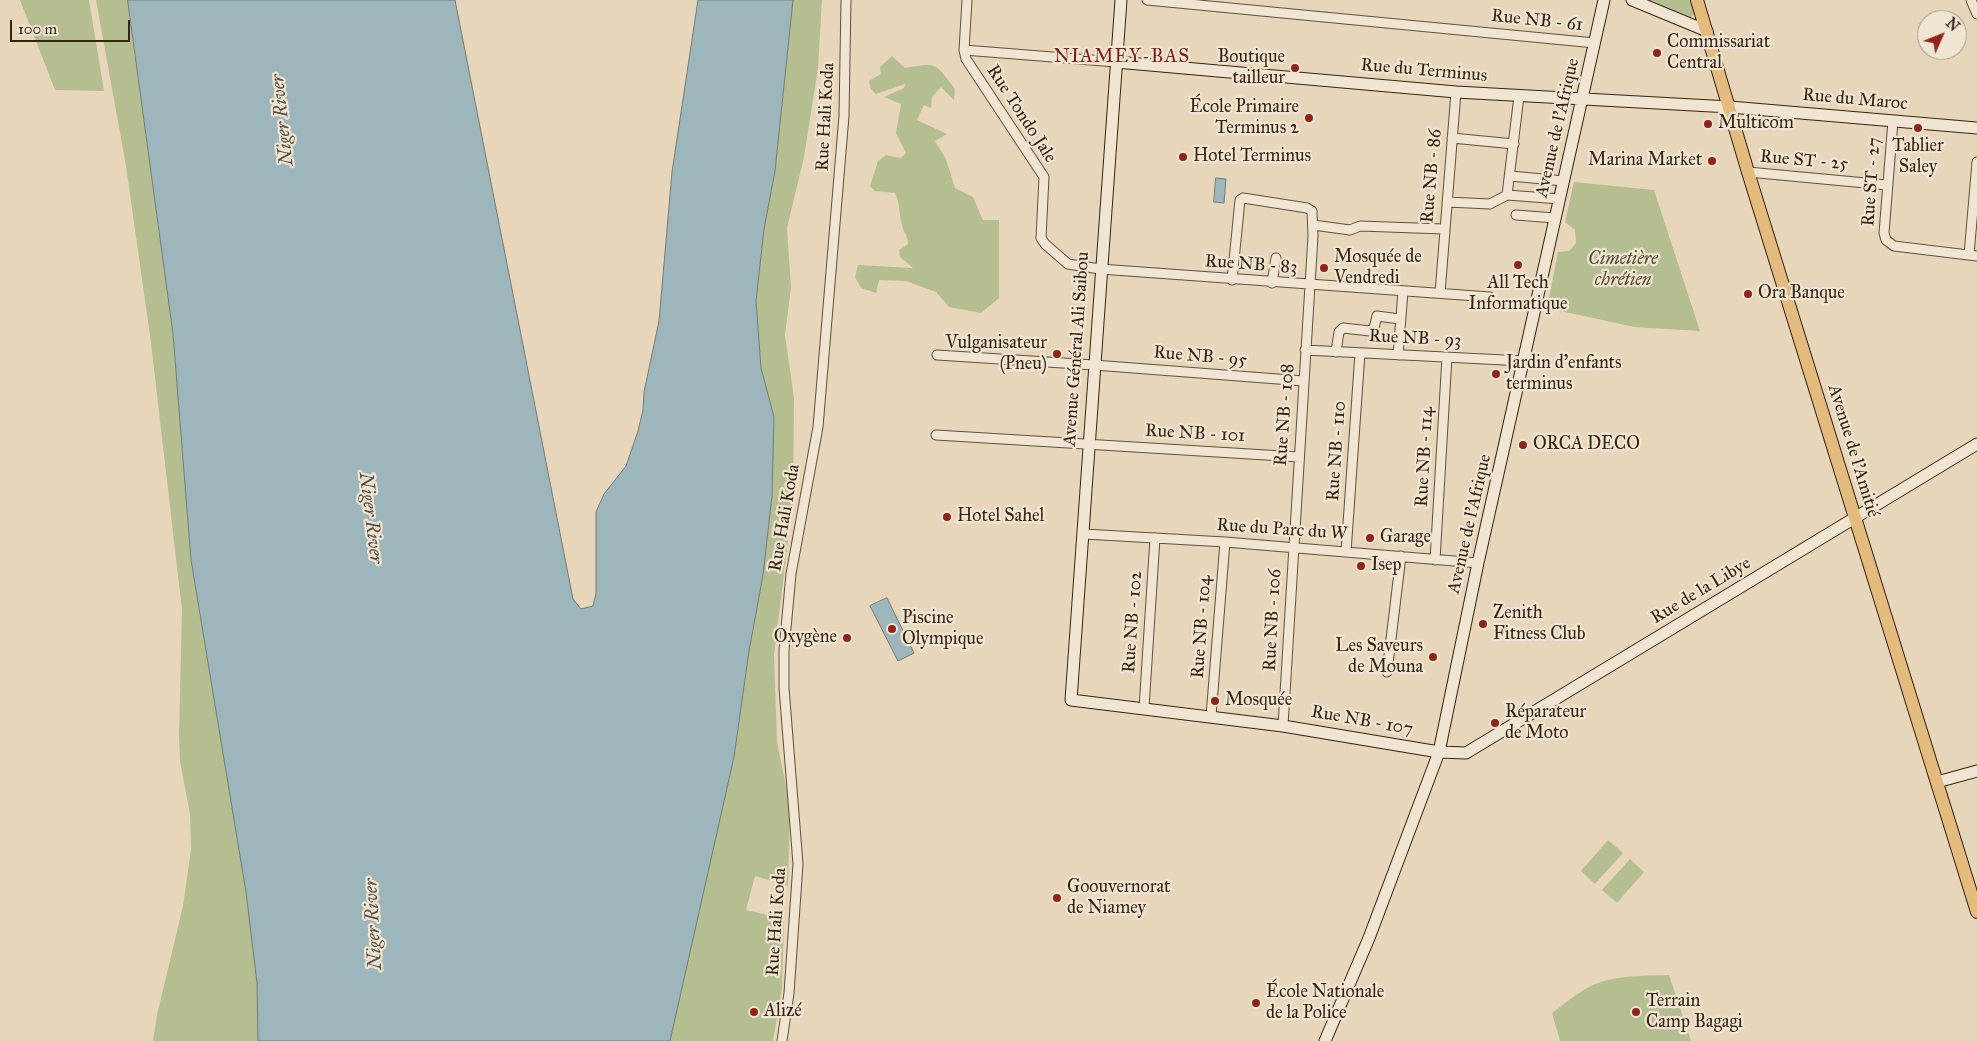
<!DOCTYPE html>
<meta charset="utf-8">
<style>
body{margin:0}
#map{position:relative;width:1977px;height:1041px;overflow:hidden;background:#e8d6bb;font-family:"IM FELL Great Primer",serif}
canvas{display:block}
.north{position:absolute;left:1917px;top:10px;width:50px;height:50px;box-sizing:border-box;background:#f0e4d3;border:1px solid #a59784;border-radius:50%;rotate:46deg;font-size:14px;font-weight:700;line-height:20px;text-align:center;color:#35230d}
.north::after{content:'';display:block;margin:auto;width:18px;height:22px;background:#8f2418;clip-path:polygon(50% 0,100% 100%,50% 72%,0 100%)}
.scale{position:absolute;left:10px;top:20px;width:120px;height:22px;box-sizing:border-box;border:2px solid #35230d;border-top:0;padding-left:6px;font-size:15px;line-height:18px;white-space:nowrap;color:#35230d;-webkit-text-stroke:4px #f0e4d3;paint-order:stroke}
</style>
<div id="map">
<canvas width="1977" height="1041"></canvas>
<div class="north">N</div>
<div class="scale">100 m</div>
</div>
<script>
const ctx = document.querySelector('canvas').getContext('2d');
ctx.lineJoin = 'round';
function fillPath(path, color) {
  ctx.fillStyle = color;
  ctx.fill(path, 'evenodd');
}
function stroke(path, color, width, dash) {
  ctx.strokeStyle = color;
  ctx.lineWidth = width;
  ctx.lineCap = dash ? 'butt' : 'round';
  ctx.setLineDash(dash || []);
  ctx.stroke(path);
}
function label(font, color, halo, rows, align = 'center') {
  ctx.font = font + ' "IM FELL Great Primer",serif';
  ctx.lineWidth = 4.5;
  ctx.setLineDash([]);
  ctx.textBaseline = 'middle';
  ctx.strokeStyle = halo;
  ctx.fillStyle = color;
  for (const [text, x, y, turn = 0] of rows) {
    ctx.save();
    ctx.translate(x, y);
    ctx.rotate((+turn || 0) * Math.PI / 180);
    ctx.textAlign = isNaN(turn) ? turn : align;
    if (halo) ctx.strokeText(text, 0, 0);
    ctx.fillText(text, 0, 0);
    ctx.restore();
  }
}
fillPath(new Path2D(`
 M20,0H89L104,91L55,90Z
 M96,0H128L173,334L191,560L246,892L257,983L258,1041H153L157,1015L183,906L191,849L190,814L180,761L179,735L182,610L151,343L126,166Z
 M793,0H822L818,68L804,157L787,228L791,287L785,335L794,398L793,500L774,655L777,742L790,806L788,886L755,876L746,910L784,919L782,988L773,1041H670L734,757L749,651L763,575L772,496L774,417L761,368L756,301L764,229L775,171Z
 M1648,0H1692L1696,13L1689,19Z
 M892,56L905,68C938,62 935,63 955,89L954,100L941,87L932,97L931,108L924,105L917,120L947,134L935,141L946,159L955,188L973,197L983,220H999V298L981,313L949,307L936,292L906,281L879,280L876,293L861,288L855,277L858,265L913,268L900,257L899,250L908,244C908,235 903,232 902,225C899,214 900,203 895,193L875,191L870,186L878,161L886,155L901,158L906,153L896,133L901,104L884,97L904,88L905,84L876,94L871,89L869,81L881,74L880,67Z
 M1574,182L1654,190L1700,331L1634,327L1547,308L1558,252L1569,251L1576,243L1575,230L1565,222Z
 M1608,840L1623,853L1595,884L1581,871Z
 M1630,859L1644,872L1617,903L1602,890Z
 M1669,975L1691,1041H1560L1552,1013C1564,1004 1577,993 1591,986C1614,975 1643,976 1669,975Z`), '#b5be91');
const water = new Path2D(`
 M128,0H455L573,599L581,609L593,606L596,593V512L604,494L626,466L638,431L643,410L644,392L659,321L672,172L698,0H793L775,171L764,229L756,301L761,368L774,417L772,496L763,575L749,651L734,757L670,1041H258L257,983L246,892L191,560L173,334Z
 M1216,178L1226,179L1224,203L1214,202Z
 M887,598L914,653L898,661L870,606Z`);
fillPath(water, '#9cb6bb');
stroke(water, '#737b75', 1);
const street = new Path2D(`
 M967,0L964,50L966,59L1044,177L1041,238L1045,244L1068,264L1100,269L1490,297
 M1147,0L1595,43
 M1971,0L1977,14
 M964,50L1116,62
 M1893,121L1884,233L1886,240L1894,246L1977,256
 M1452,138L1514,144
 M1748,172L1887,185
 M1511,176L1564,181
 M1507,195L1519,96
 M1507,195L1560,199
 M1447,202L1490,204L1507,195
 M1516,215L1555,218
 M1313,225L1350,230L1360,226L1444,229
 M1969,255L1977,162
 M1232,280L1240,200L1243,198L1307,208L1312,211L1313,236L1283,726
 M1272,283L1276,258
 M1440,293L1456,92
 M1305,350L1524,361
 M1336,352L1339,332L1343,328L1370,331L1374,328L1377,316L1400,319
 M937,355L1094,365L1304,381
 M1398,355L1403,291
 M936,435L1299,457
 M1084,534L1225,542L1478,563
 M1346,552L1360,353
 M1435,560L1447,357
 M1387,672L1401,556
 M1144,708L1155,538
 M1211,716L1225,542
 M782,1041L789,993L798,864L784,688V650L791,574L818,427L844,116L846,0`);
const secondary = new Path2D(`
 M1121,0L1071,700L1283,726L1439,752L1466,753L1977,444
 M1632,0L1707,31
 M1116,62L1456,92L1730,107L1977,128
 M1937,782L1977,771
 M1325,1041L1369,938L1439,752L1478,563L1604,0`);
const primary = new Path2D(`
 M1697,0L1748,172L1977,912`);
stroke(street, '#625038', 11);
stroke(secondary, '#35230d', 13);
stroke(primary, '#35230d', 14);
stroke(street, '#f0e4d3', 9);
stroke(secondary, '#f0e4d3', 11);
stroke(primary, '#e4bb7e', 12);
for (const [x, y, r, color] of [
 [1657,53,5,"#8f2418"],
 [1295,68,5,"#8f2418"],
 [1309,118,5,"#8f2418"],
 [1708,124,5,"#8f2418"],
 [1918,128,5,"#8f2418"],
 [1183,157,5,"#8f2418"],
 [1712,161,5,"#8f2418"],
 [1518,265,5,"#8f2418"],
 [1324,268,5,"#8f2418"],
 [1748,294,5,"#8f2418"],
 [1057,354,5,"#8f2418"],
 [1496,374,5,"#8f2418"],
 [1523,445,5,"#8f2418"],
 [947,517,5,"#8f2418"],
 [1370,538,5,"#8f2418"],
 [1361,566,5,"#8f2418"],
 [1483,624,5,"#8f2418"],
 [892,629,5,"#8f2418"],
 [847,638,5,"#8f2418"],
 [1433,657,5,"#8f2418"],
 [1215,701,5,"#8f2418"],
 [1495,723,5,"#8f2418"],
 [1057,898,5,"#8f2418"],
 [1256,1003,5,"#8f2418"],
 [754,1012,5,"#8f2418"],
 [1636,1012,5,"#8f2418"]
]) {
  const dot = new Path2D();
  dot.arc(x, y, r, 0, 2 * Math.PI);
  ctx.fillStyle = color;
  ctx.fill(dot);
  stroke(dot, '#f0e4d3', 2);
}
label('18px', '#35230d', '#f0e4d3', [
 ["Rue NB - 61",1537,21,6],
 ["Rue du Terminus",1424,71,5],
 ["Rue du Maroc",1855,100,5],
 ["Rue Tondo Jale",1021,114,57],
 ["Rue Hali Koda",826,117,-87],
 ["Avenue de l'Afrique",1558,128,-77],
 ["Rue ST - 25",1804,161,5],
 ["Rue NB - 86",1432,176,-85],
 ["Rue ST - 27",1872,182,-86],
 ["Rue NB - 83",1251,265,4],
 ["Rue NB - 93",1415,339,3],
 ["Avenue Général Ali Saibou",1077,349,-86],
 ["Rue NB - 95",1200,357,5],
 ["Rue NB - 108",1285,415,-86],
 ["Rue NB - 101",1195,434,3],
 ["Rue NB - 110",1337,451,-86],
 ["Avenue de l'Amitié",1853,451,73],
 ["Rue NB - 114",1425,457,-87],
 ["Rue Hali Koda",785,518,-80],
 ["Avenue de l'Afrique",1470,524,-77],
 ["Rue du Parc du W",1282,530,4],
 ["Rue de la Libye",1701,591,-31],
 ["Rue NB - 106",1273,620,-87],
 ["Rue NB - 102",1133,622,-86],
 ["Rue NB - 104",1202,627,-86],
 ["Rue NB - 107",1362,721,10],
 ["Rue Hali Koda",777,922,-86]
]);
label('18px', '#35230d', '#f0e4d3', [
 ["Commissariat",1667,43],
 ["Central",1667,64],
 ["Boutique",1285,58,"right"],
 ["tailleur",1285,79,"right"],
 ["École Primaire",1299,108,"right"],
 ["Terminus 2",1299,129,"right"],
 ["Multicom",1718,124],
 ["Tablier",1918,147,"center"],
 ["Saley",1918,168,"center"],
 ["Hotel Terminus",1193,157],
 ["Marina Market",1702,161,"right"],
 ["Mosquée de",1334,258],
 ["Vendredi",1334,279],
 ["All Tech",1518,284,"center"],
 ["Informatique",1518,305,"center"],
 ["Ora Banque",1758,294],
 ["Vulganisateur",1047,344,"right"],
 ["(Pneu)",1047,365,"right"],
 ["Jardin d'enfants",1506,364],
 ["terminus",1506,385],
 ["ORCA DECO",1533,445],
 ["Hotel Sahel",957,517],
 ["Garage",1380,538],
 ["Isep",1371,566],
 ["Zenith",1493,614],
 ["Fitness Club",1493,635],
 ["Piscine",902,619],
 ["Olympique",902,640],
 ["Oxygène",837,638,"right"],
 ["Les Saveurs",1423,647,"right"],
 ["de Mouna",1423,668,"right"],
 ["Mosquée",1225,701],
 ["Réparateur",1505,713],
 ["de Moto",1505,734],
 ["Goouvernorat",1067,888],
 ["de Niamey",1067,909],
 ["École Nationale",1266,993],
 ["de la Police",1266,1014],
 ["Terrain",1646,1002],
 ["Camp Bagagi",1646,1023],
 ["Alizé",764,1012]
], 'left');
label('italic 18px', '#554a2e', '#f0e4d3', [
 ["Cimetière",1623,260],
 ["chrétien",1623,281]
]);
ctx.letterSpacing = '1px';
label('19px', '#7a1f14', '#f0e4d3', [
 ["NIAMEY-BAS",1122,57]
]);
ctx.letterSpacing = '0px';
label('italic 19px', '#544f41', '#f0e4d3', [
 ["Niger River",283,120,-96],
 ["Niger River",370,518,83],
 ["Niger River",374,924,-93]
]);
</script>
